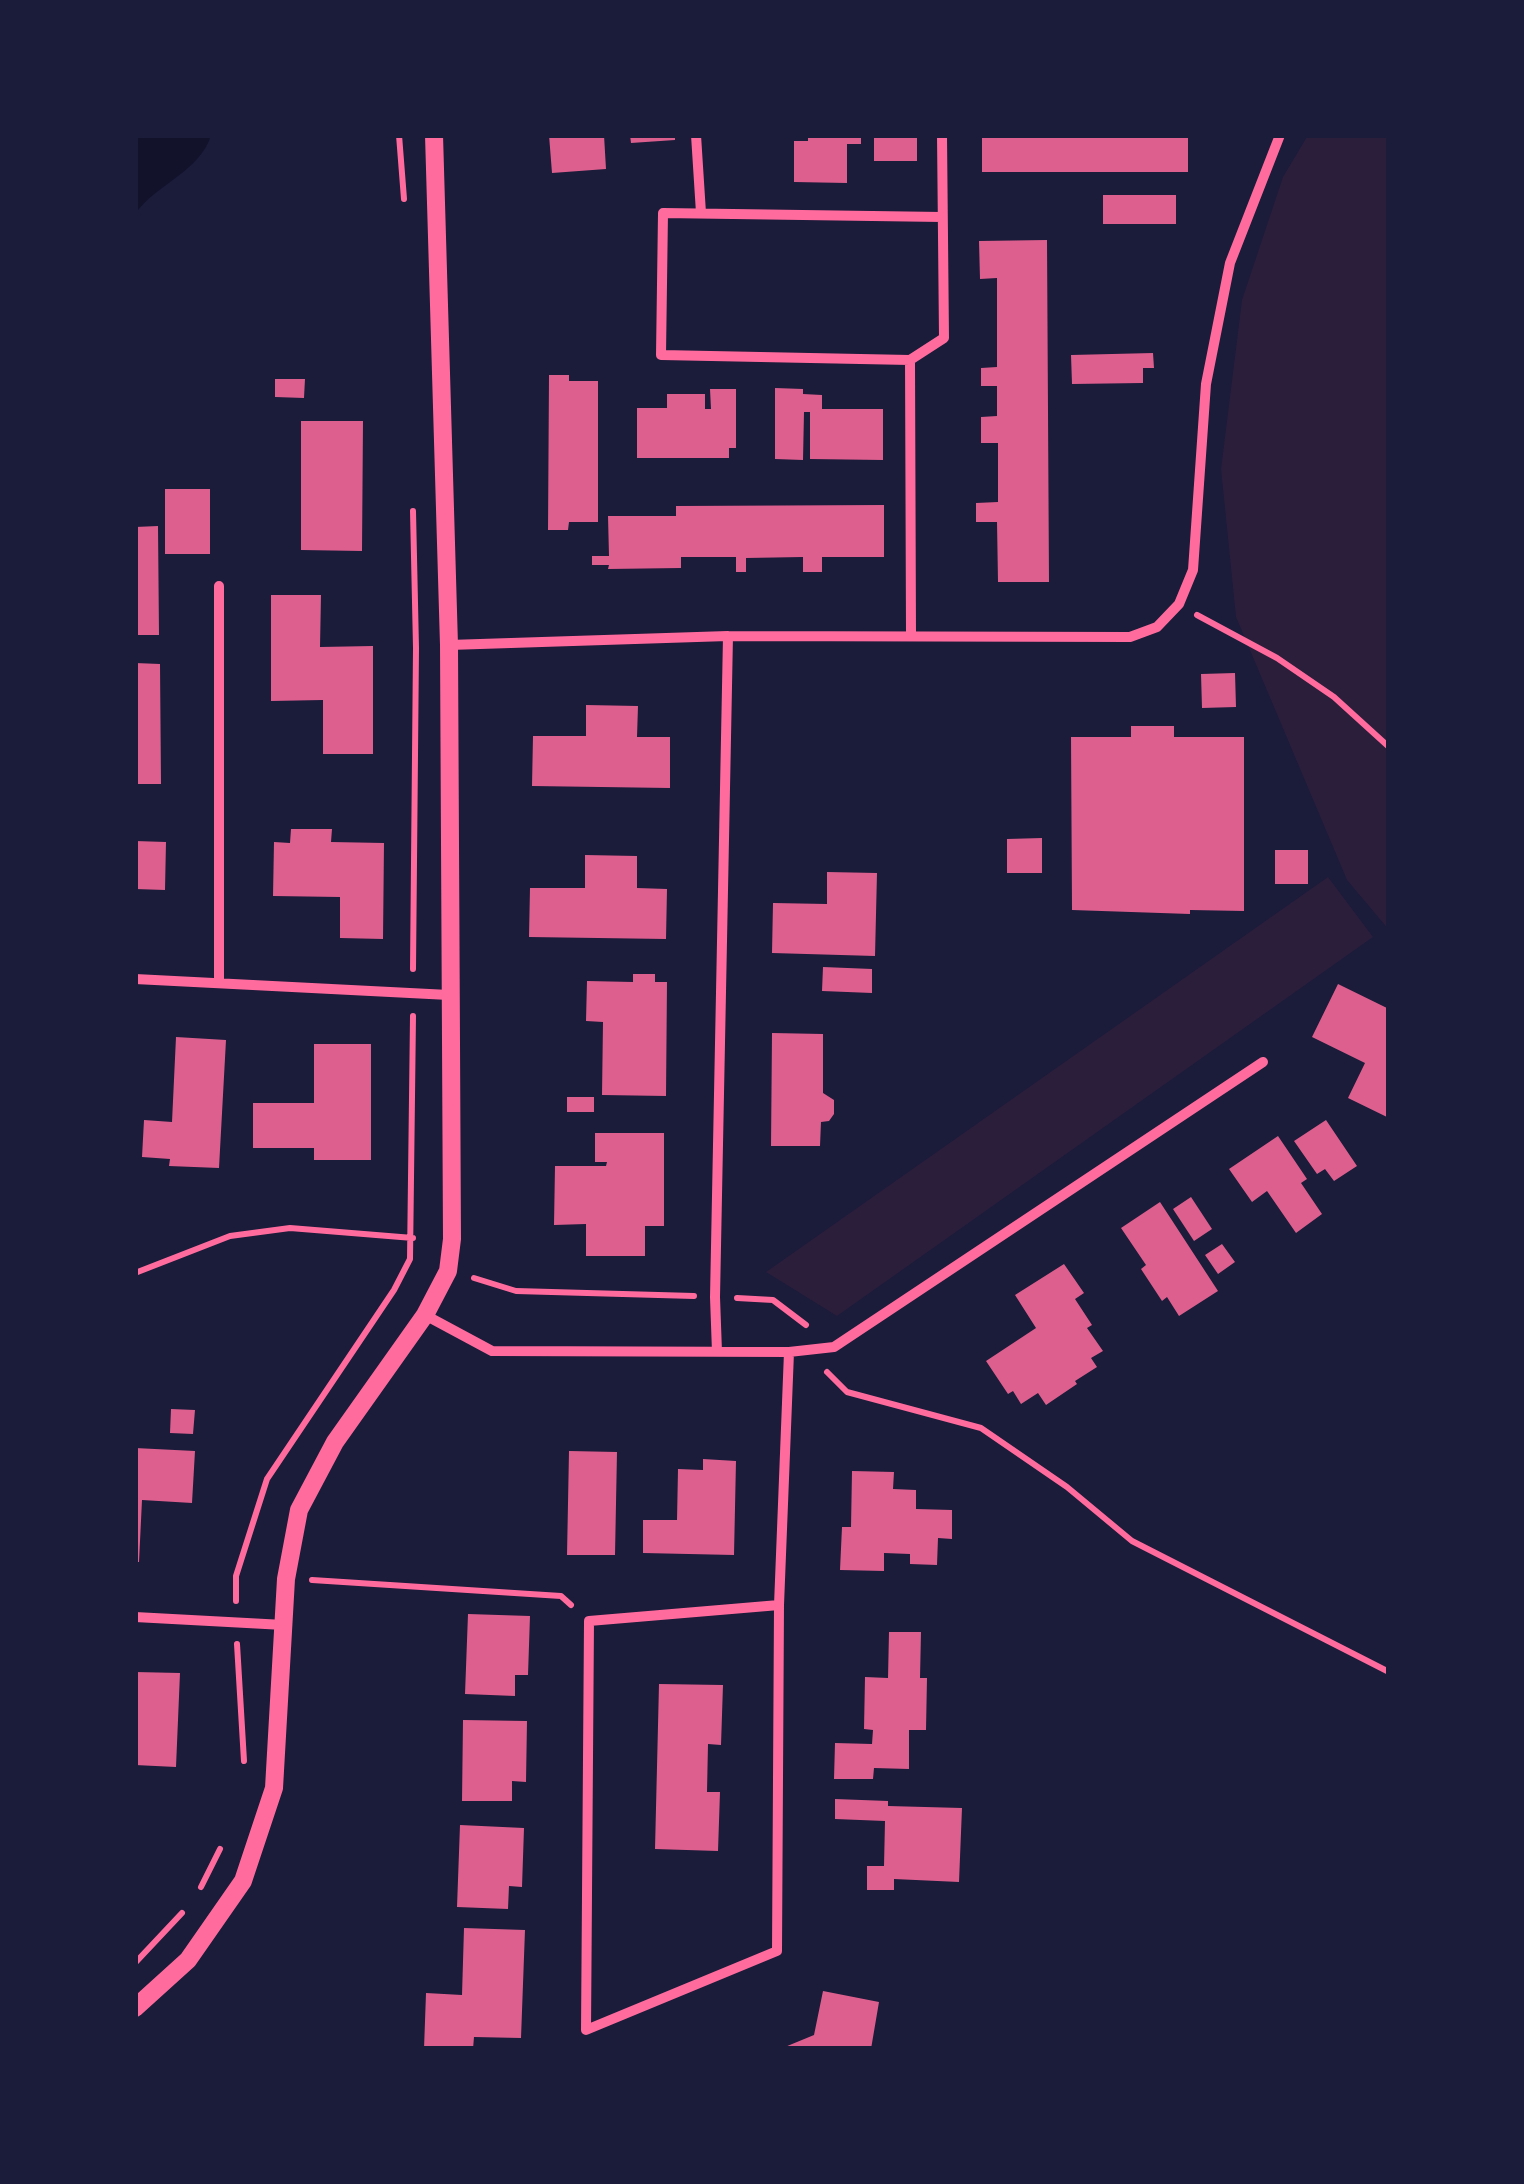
<!DOCTYPE html>
<style>
body{margin:0}
#map{position:relative;width:1524px;height:2184px;overflow:hidden;background:#1b1b3a;font-family:"Zilla Slab",serif}
canvas{display:block}
.frame{position:absolute;inset:0;border:138px solid #1b1b3a;pointer-events:none}
</style>
<div id="map">
<canvas width="1524" height="2184"></canvas>
<div class="frame"></div>
</div>
<script>
const ctx = document.querySelector('canvas').getContext('2d');
ctx.lineJoin = 'round';
function fillPath(path, color) {
  ctx.fillStyle = color;
  ctx.fill(path, 'evenodd');
}
function stroke(path, color, width, dash) {
  ctx.strokeStyle = color;
  ctx.lineWidth = width;
  ctx.lineCap = dash ? 'butt' : 'round';
  ctx.setLineDash(dash || []);
  ctx.stroke(path);
}
fillPath(new Path2D(`
 M1308,135H1389V930L1347,880L1236,617L1221,469L1242,300L1283,177Z
 M1328,877L1373,937L837,1316L766,1272Z`), '#2a1e3b');
fillPath(new Path2D(`
 M137,135H211C200,172 157,183 135,214Z`), '#12122b');
fillPath(new Path2D(`
 M549,135H604L606,169L552,173Z
 M630,135H675V140L631,143Z
 M808,135H861V144H847V183L794,182V141H808Z
 M874,135H917V161H874Z
 M982,135H1188V172H982Z
 M1103,195H1176V224H1103Z
 M1047,240L1049,582H998L997,522H976V503L998,502V443H981V417L997,416V386H981V368L997,367V278L980,279L979,241Z
 M1153,353L1154,368H1143V383L1072,384L1071,355Z
 M549,375H569V381H598V522H569L568,530H548Z
 M275,379H305L304,398L275,397Z
 M775,388L803,389V394L822,395V409H883V460L810,459V412H804L803,460L775,459Z
 M710,389H736V448H729V458H637V408H667V394H705V409H711Z
 M301,421H363L362,551L301,550Z
 M165,489H210V554H165Z
 M884,505V557H822V572H803V557L746,558V572H736V557H681V568L608,569L609,565H592V556H609L608,516H676V506Z
 M158,526L159,635H135V527Z
 M271,595H321L320,647L373,646V754H323V700L271,701Z
 M135,663L160,664L161,784H135Z
 M1235,673L1236,707L1202,708L1201,674Z
 M586,705L638,706L637,737H670V788L532,786L533,736H586Z
 M1131,726H1174V737H1244V911L1190,910V914L1072,910L1071,737H1131Z
 M291,829H332L331,842L384,843L383,939L340,938V897L273,896L274,842L290,843Z
 M1042,838V873H1007V839Z
 M135,841L166,842L165,890L135,889Z
 M1275,850H1308V884H1275Z
 M585,855L637,856V888L667,889L666,939L529,937L530,888H585Z
 M827,872L877,873L875,956L772,953L773,903L827,904Z
 M823,967L872,969V993L822,991Z
 M633,974H655V982H667L666,1096L602,1095L603,1022L586,1021L587,981L633,982Z
 M1338,984L1389,1009V1118L1348,1098L1365,1063L1312,1037Z
 M772,1033L823,1034V1093L834,1100V1114L829,1121L821,1122L820,1146H771Z
 M176,1037L226,1040L219,1168L169,1166L170,1159L142,1157L144,1120L172,1122Z
 M314,1044H371V1160H314V1148H253V1103H314Z
 M567,1097H594V1112H567Z
 M1326,1120L1357,1166L1334,1181L1325,1169L1317,1174L1294,1141Z
 M595,1133H664V1226H645V1256H586V1224L554,1225L555,1166H606L607,1162H595Z
 M1278,1136L1307,1179L1301,1183L1322,1214L1296,1233L1267,1191L1252,1202L1229,1169Z
 M1191,1197L1212,1229L1194,1241L1173,1209Z
 M1160,1202L1218,1291L1179,1316L1167,1297L1162,1301L1141,1269L1146,1265L1121,1228Z
 M1222,1244L1235,1262L1218,1274L1205,1255Z
 M1064,1264L1084,1293L1075,1299L1092,1325L1087,1328L1103,1351L1091,1358L1097,1367L1075,1381L1077,1384L1046,1405L1038,1393L1021,1404L1013,1391L1008,1394L986,1361L1036,1328L1015,1295Z
 M171,1409L195,1410L193,1434L170,1433Z
 M135,1448L195,1451L192,1503L142,1500L139,1562H135Z
 M569,1451L617,1452L615,1555H567Z
 M703,1459L736,1461L734,1555L643,1553V1520H677L678,1469L703,1470Z
 M852,1471L894,1472L893,1489L916,1490V1509L952,1510V1539L938,1538L937,1565L910,1564V1554L884,1553V1571L840,1570L842,1527H851Z
 M468,1614L530,1616L528,1675H515V1696L465,1694Z
 M889,1632H921L920,1678H927L926,1730H909V1769L874,1768L873,1779H834L835,1743L872,1744L873,1730L864,1729L865,1677L888,1678Z
 M135,1672L180,1673L176,1767L135,1765Z
 M659,1684L723,1685L721,1745L708,1744L707,1792H720L718,1851L655,1849Z
 M463,1720L527,1721L526,1782L512,1781V1801H462Z
 M835,1799L888,1801V1806L962,1808L959,1882L894,1879V1890H867V1866H884L885,1821L835,1819Z
 M460,1825L524,1828L522,1887L509,1886L508,1909L457,1907Z
 M464,1928L525,1930L521,2038L474,2037L473,2049H424L426,1993L462,1995Z
 M823,1991L879,2002L871,2049H780L814,2035Z`), '#dd5f8e');
stroke(new Path2D(`
 M399,135L404,199
 M413,511L416,648L413,969
 M1197,615L1277,658L1334,697L1389,747
 M135,1273L230,1236L290,1228L413,1238
 M474,1278L516,1291L694,1296
 M737,1298L773,1300L806,1325
 M827,1372L847,1392L981,1428L1067,1487L1132,1541L1389,1672
 M312,1580L561,1596L571,1605
 M236,1601V1576L267,1479L394,1290L410,1259L413,1016
 M237,1644L244,1761
 M201,1887L220,1849
 M135,1963L182,1913`), '#ff6b9d', 6);
stroke(new Path2D(`
 M696,135L701,213
 M910,360L661,355L663,213L942,217
 M219,586V983
 M911,635L910,360L944,338L942,135
 M449,645L728,636L1130,637L1157,627L1179,604L1193,570L1206,384L1230,263L1280,135
 M135,979L449,995
 M425,1315L492,1351L789,1352L834,1347L1263,1062
 M717,1352L715,1297L728,636
 M779,1605L589,1621L586,2030L777,1951L779,1605L789,1352
 M135,1617L284,1625`), '#ff6b9d', 10);
stroke(new Path2D(`
 M135,2008L188,1960L243,1881L274,1788L286,1579L299,1510L335,1442L425,1315L448,1271L452,1239L449,645L434,135`), '#ff6b9d', 18);
</script>
